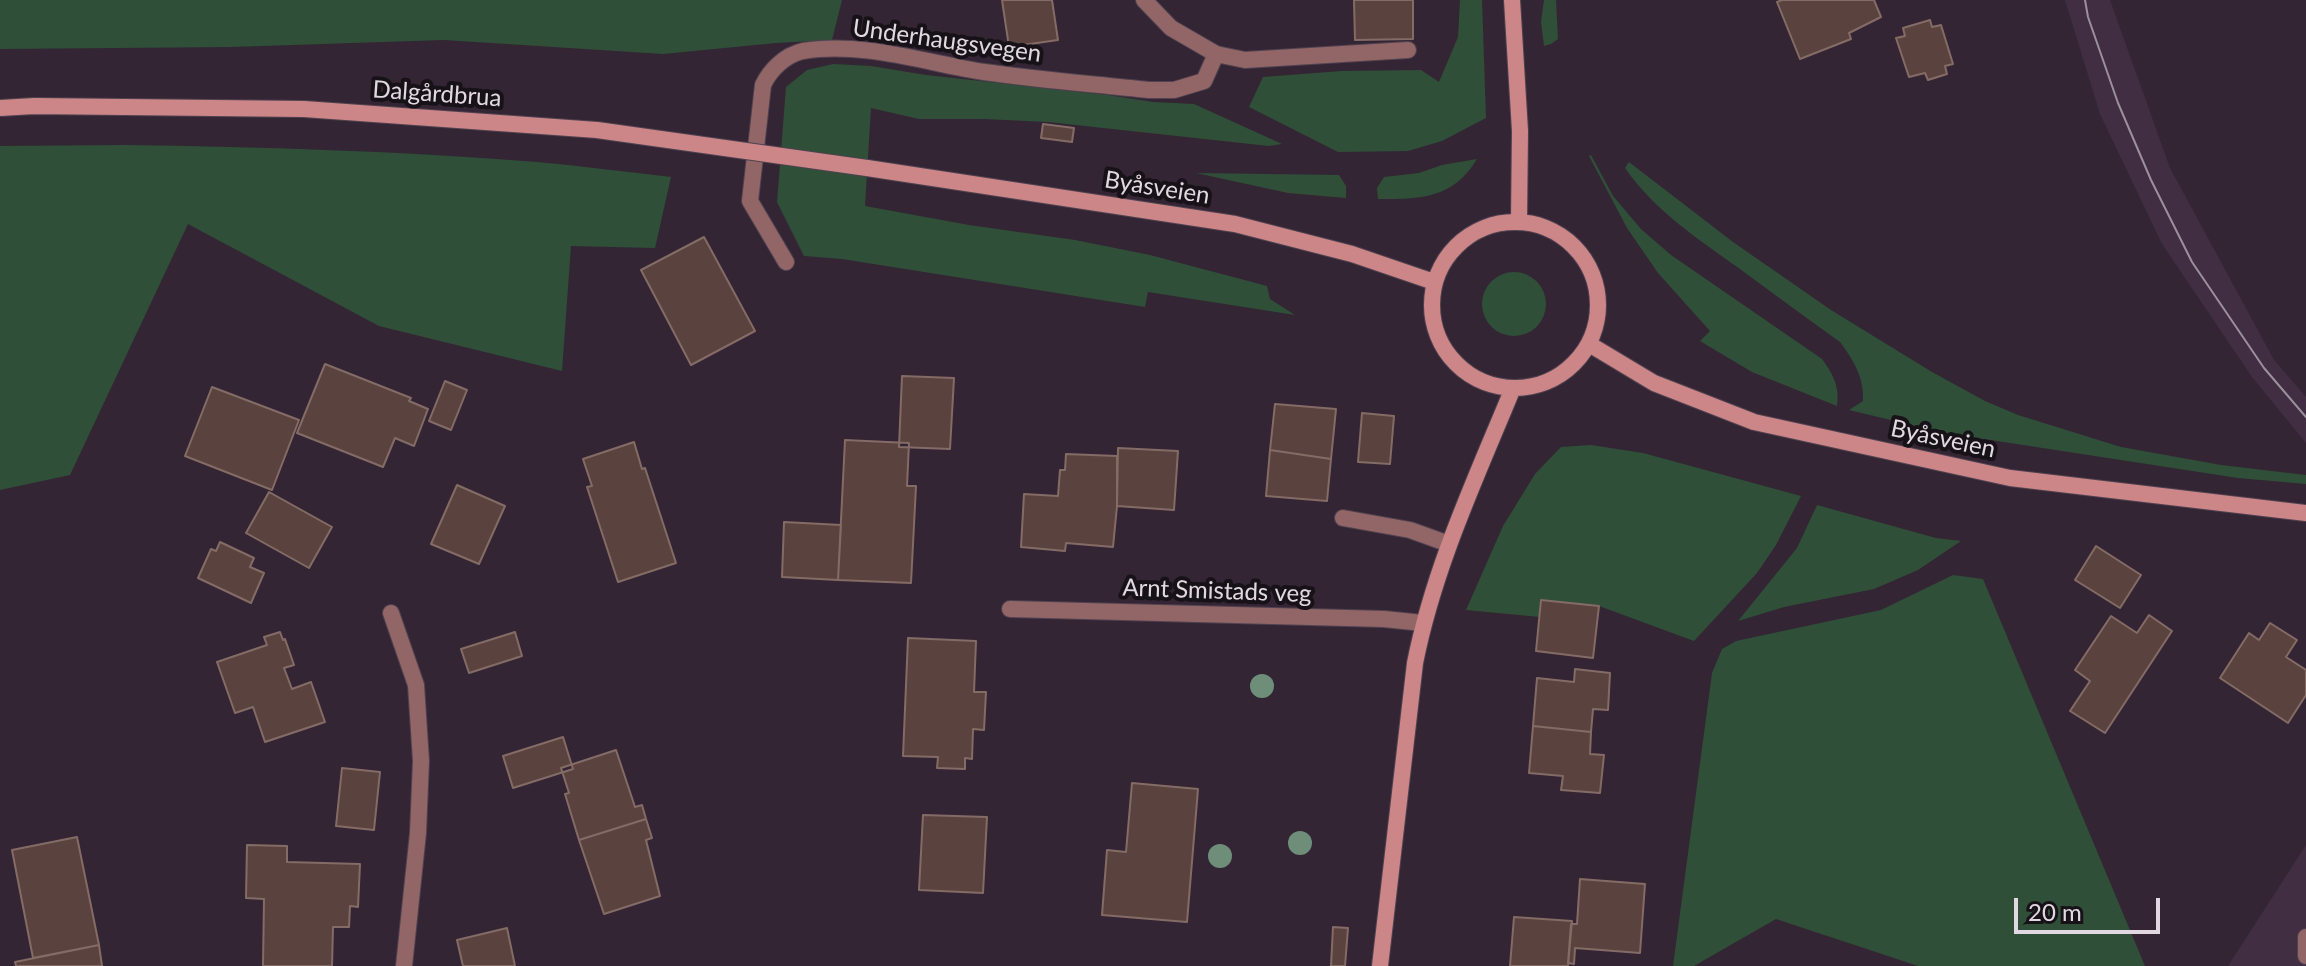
<!DOCTYPE html>
<meta charset="utf-8">
<style>
body{margin:0}
#map{position:relative;width:2306px;height:966px;overflow:hidden;background:#342534;font-family:Lato,sans-serif}
canvas{display:block}
.scale{position:absolute;left:2014px;top:898px;width:146px;height:36px;box-sizing:border-box;border:4px solid #e2d8e2;border-top:0;padding-left:10px;font-size:24px;line-height:28px;white-space:nowrap;color:#e2d8e2;-webkit-text-stroke:6px #171118;paint-order:stroke}
</style>
<div id="map">
<canvas width="2306" height="966"></canvas>
<div class="scale">20 m</div>
</div>
<script>
const ctx = document.querySelector('canvas').getContext('2d');
ctx.lineJoin = 'round';
function fillPath(path, color) {
  ctx.fillStyle = color;
  ctx.fill(path, 'evenodd');
}
function stroke(path, color, width, dash) {
  ctx.strokeStyle = color;
  ctx.lineWidth = width;
  ctx.lineCap = dash ? 'butt' : 'round';
  ctx.setLineDash(dash || []);
  ctx.stroke(path);
}
function label(font, color, halo, rows, align = 'center') {
  ctx.font = font + ' Lato,sans-serif';
  ctx.lineWidth = 8;
  ctx.setLineDash([]);
  ctx.textBaseline = 'middle';
  ctx.strokeStyle = halo;
  ctx.fillStyle = color;
  for (const [text, x, y, turn = 0] of rows) {
    ctx.save();
    ctx.translate(x, y);
    ctx.rotate((+turn || 0) * Math.PI / 180);
    ctx.textAlign = isNaN(turn) ? turn : align;
    if (halo) ctx.strokeText(text, 0, 0);
    ctx.fillText(text, 0, 0);
    ctx.restore();
  }
}
fillPath(new Path2D(`
 M2065,0H2110L2170,168L2274,360L2306,397V443L2252,377L2162,244L2100,114Z
 M2306,845V966H2228Z`), '#412e42');
fillPath(new Path2D(`
 M0,0H842L832,40L776,43L663,54L444,40L231,47L0,49Z
 M1460,0H1482L1486,118L1442,141L1408,151L1338,152L1249,107L1263,77L1342,71L1421,70L1439,82L1458,37Z
 M1544,0H1556L1558,39L1551,44L1544,46L1541,22Z
 M833,64L871,66L926,75L1108,95L1153,102L1194,104L1282,144L1269,146L1048,122L984,119H919L871,108L865,206L969,225L1075,240L1150,255L1267,286L1270,299L1295,315L1148,292L1145,307L842,259L804,256L777,202L786,87L807,70Z
 M124,145C262,147 400,151 537,162C582,166 626,172 671,177L655,248L571,246L562,371L379,326L188,224L70,475L0,490V146Z
 M1591,155L1613,196L1641,229L1671,255L1822,359C1833,374 1840,387 1837,406L1752,372L1700,341L1710,331L1658,273L1627,228L1589,156Z
 M1477,159C1453,199 1420,199 1378,199L1377,188L1384,177L1419,173L1442,165Z
 M1629,162L1733,242L1831,310L1932,372L1985,401L2018,415L2121,447L2221,465L2306,475V484L2238,478L1945,433L1849,410L1863,401C1864,377 1854,361 1840,342C1806,318 1773,293 1740,269C1698,239 1655,211 1625,168Z
 M1196,173L1339,175L1346,186V198L1288,193Z
 M1482 304a32 32 0 1 1 64 0a32 32 0 1 1-64 0Z
 M1591,445L1643,453L1801,496L1776,545L1757,573L1694,641L1599,606L1542,600L1540,617L1466,610L1503,526L1535,474L1561,447Z
 M1817,505L1936,538L1961,541L1918,570L1874,589L1784,607L1738,621L1797,548Z
 M1953,575L1983,579L2145,966H1918L1776,919L1694,966H1673L1712,673L1722,649L1736,641L1881,610Z`), '#2f4f38');
const building = new Path2D(`
 M1002,0H1052L1058,40L1009,47Z
 M1354,0H1413V39L1355,40Z
 M1782,0H1874L1881,17L1849,33L1851,39L1800,59L1777,2Z
 M1930,20L1932,27L1941,25L1953,64L1945,66L1947,74L1928,80L1925,73L1909,77L1896,38L1905,36L1903,28Z
 M1043,124L1074,128L1072,142L1041,138Z
 M704,237L755,331L691,365L641,270Z
 M325,364L411,398L409,401L428,409L414,446L395,438L383,467L297,433Z
 M902,376L954,378L950,449L899,447Z
 M445,381L467,390L451,430L429,421Z
 M212,387L299,420L272,490L185,456Z
 M1275,404L1336,409L1331,459L1270,450Z
 M1362,413L1394,416L1390,464L1358,462Z
 M845,440L909,443L907,486H916L911,583L838,580Z
 M634,442L642,469L645,468L676,563L618,582L587,487L592,486L583,459Z
 M1118,448L1178,451L1174,510L1117,506Z
 M1270,450L1331,459L1327,501L1266,496Z
 M1066,454L1117,456V506L1113,547L1066,543L1065,551L1021,547L1024,494L1058,496L1060,470H1065Z
 M457,485L505,506L479,564L431,544Z
 M269,492L332,527L309,568L246,533Z
 M784,522L841,525L838,580L782,577Z
 M220,542L254,558L250,567L264,573L251,603L198,578L211,549L216,551Z
 M2096,546L2141,575L2120,608L2075,580Z
 M1541,600L1599,606L1593,658L1536,651Z
 M2149,615L2172,631L2105,733L2070,711L2090,681L2075,670L2111,616L2137,633Z
 M2270,623L2297,640L2286,657L2306,670V695L2288,723L2220,678L2249,633L2259,640Z
 M280,632L283,640L285,639L294,665L284,668L292,689L311,682L325,722L265,742L253,707L235,713L217,662L267,645L264,637Z
 M515,632L522,656L469,673L461,649Z
 M908,638L976,641L974,692H986L984,730L973,729L972,759L965,758V769L937,768L938,757L903,756Z
 M1575,669L1610,673L1608,710L1593,709L1591,732L1533,726L1537,678L1574,682Z
 M1533,726L1591,732L1590,754L1604,755L1600,793L1561,790L1563,776L1529,773Z
 M563,737L573,769L513,788L503,756Z
 M616,750L635,807L642,805L646,819L579,840L565,794L569,793L561,768Z
 M342,768L380,772L374,830L336,826Z
 M1132,783L1198,789L1187,922L1102,915L1107,850L1126,852Z
 M923,815L987,817L983,893L919,890Z
 M646,819L652,838L646,840L660,896L604,914L579,840Z
 M77,837L99,945L33,958L12,850Z
 M247,845L287,846V862L360,864L358,907L350,906L349,927H333L332,966H263L264,899L246,898Z
 M1580,879L1645,884L1640,953L1575,948L1574,964L1568,963L1571,924H1577Z
 M1514,917L1572,921L1568,966H1510Z
 M1333,927L1348,928L1345,966H1331Z
 M507,928L515,966H463L457,940Z
 M99,945L102,966H16L15,962Z`);
fillPath(building, '#5a433e');
stroke(building, '#846b66', 2);
const lane = new Path2D(`
 M786,262L750,201L763,85C770,70 785,55 803,51C861,41 927,63 984,72C1039,80 1094,84 1149,90H1174L1204,81L1216,54L1245,60L1408,50
 M1343,518L1410,530L1449,544
 M1010,609L1384,619L1423,623
 M391,613L416,685L421,761L418,833L404,966
 M2306,937V956`);
const street = new Path2D(`
 M1144,0L1171,28L1216,54`);
const secondary = new Path2D(`
 M1512,0L1520,131L1519,221
 M867,168L1235,224L1352,254L1434,282
 M1432 305a83 83 0 1 1 166 0a83 83 0 1 1-166 0Z
 M1589,344L1654,383L1754,422L2010,478L2306,513
 M1380,966L1415,663C1434,567 1476,478 1513,388`);
stroke(lane, '#504250', 18);
stroke(street, '#504250', 18);
stroke(secondary, '#504250', 18);
stroke(lane, '#926666', 16);
stroke(street, '#926666', 16);
stroke(secondary, '#cc8687', 16);
stroke(new Path2D(`
 M2085,0L2088,17L2118,103L2151,180L2192,262L2264,368L2306,417`), '#9c909c', 2);
const secondaryBridge = new Path2D(`
 M0,108L34,106L304,109L597,130L867,168`);
stroke(secondaryBridge, '#504250', 18, []);
stroke(secondaryBridge, '#cc8687', 16);
ctx.fillStyle = '#6f8e79';
for (const [x, y] of [
 [1262,686],
 [1300,843],
 [1220,856]
]) {
  ctx.beginPath();
  ctx.arc(x, y, 12, 0, 2 * Math.PI);
  ctx.fill();
}
label('24px', '#e2d8e2', '#171118', [
 ["Underhaugsvegen",947,41,8],
 ["Dalgårdbrua",437,94,4],
 ["Byåsveien",1157,188,9],
 ["Byåsveien",1943,439,12],
 ["Arnt Smistads veg",1217,591,2]
]);
</script>
